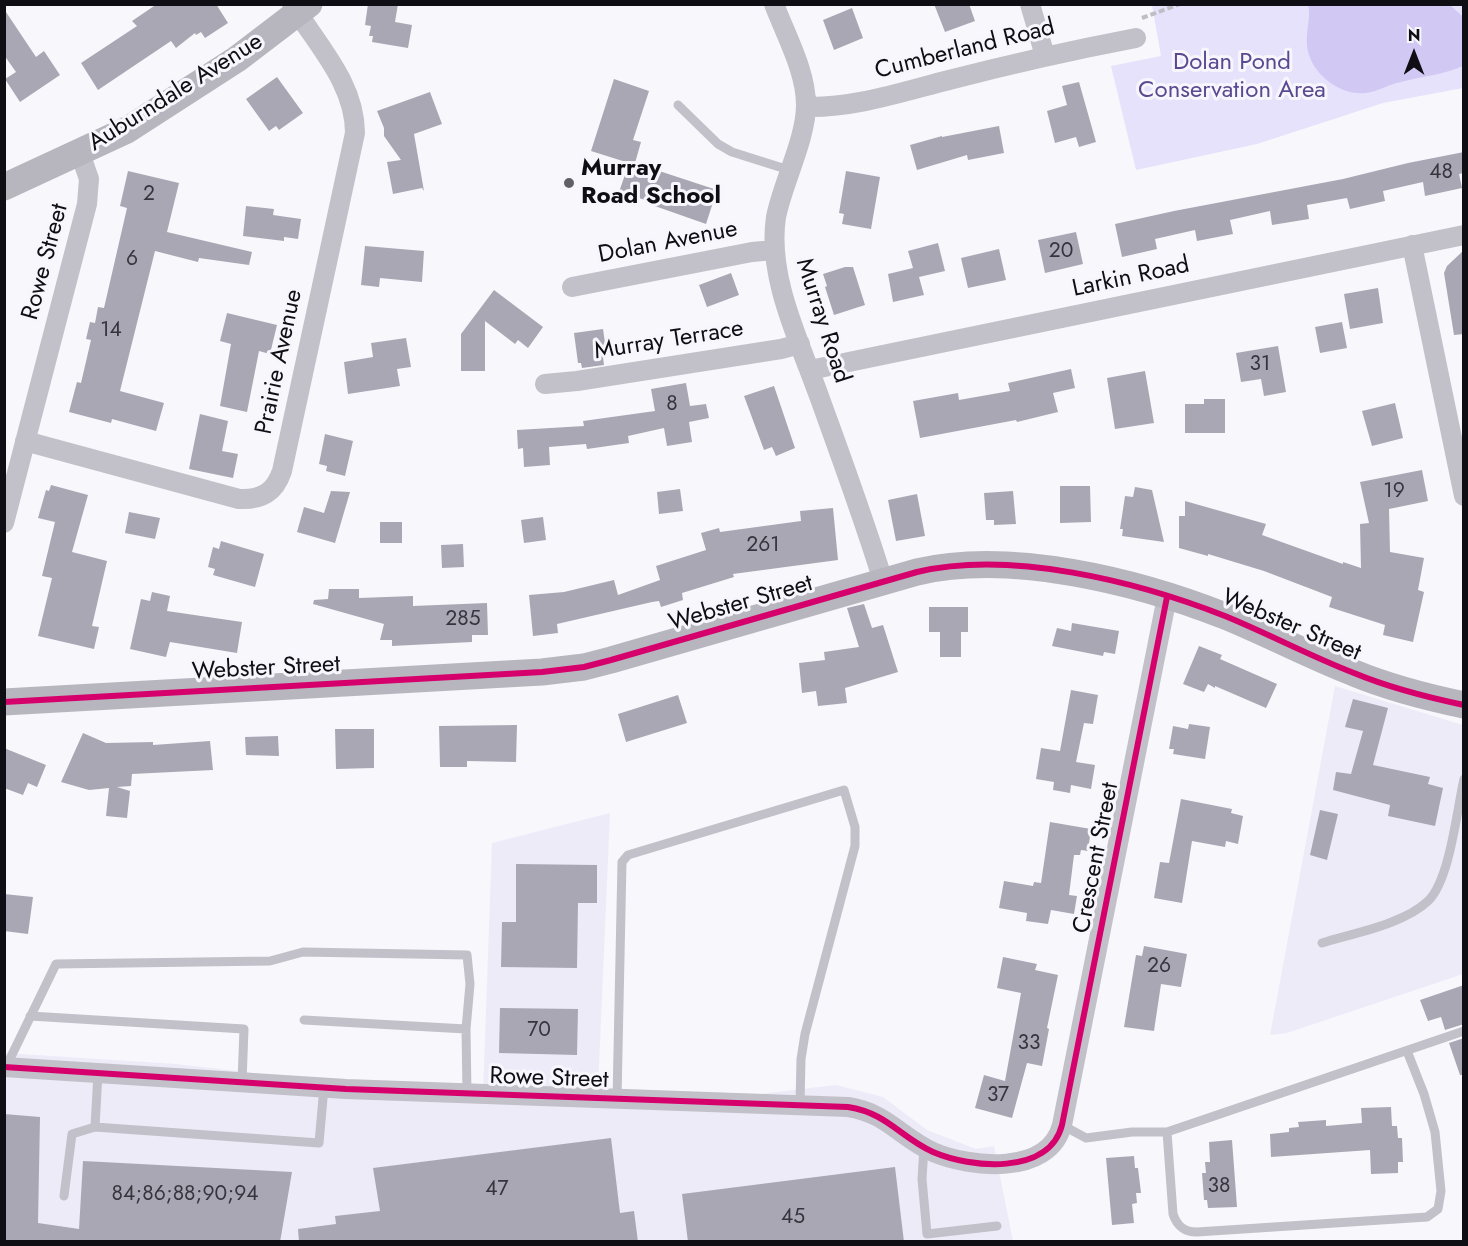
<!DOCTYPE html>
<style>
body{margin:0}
#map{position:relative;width:1468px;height:1246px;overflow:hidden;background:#f8f7fc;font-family:Jost,sans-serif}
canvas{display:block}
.frame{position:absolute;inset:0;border:6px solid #0f0e14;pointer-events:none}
.north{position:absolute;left:1384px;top:24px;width:60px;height:60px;-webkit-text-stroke:4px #f7f6fd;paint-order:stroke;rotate:0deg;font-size:16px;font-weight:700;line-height:24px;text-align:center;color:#0f0e14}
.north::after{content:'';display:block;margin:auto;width:21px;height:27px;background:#0f0e14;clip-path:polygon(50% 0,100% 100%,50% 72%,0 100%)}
</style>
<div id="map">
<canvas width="1468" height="1246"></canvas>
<div class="frame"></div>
<div class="north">N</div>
</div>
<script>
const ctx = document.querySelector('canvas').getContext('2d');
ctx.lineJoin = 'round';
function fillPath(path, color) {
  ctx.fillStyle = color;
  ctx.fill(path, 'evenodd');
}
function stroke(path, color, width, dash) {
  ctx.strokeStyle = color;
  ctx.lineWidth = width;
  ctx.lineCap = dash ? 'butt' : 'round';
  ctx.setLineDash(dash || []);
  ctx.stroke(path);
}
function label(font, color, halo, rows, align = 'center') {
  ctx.font = font + ' Jost,sans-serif';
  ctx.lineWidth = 6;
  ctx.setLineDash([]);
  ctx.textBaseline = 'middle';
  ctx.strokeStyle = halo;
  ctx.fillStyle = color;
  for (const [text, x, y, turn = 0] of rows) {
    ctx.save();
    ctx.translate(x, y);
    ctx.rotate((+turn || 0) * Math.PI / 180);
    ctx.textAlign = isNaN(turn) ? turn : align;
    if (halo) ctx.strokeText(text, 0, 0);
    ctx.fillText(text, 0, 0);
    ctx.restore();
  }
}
fillPath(new Path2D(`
 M1335,686L1463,725V974L1287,1033L1270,1035Z
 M610,813L598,1089L760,1094L836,1085L883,1097L927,1130L976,1149L994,1146L1013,1241H5L4,1053L176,1064L272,1075L483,1094L492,843Z`), '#edebf8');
fillPath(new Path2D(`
 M1152,5H1463V88L1383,103L1257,144L1136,170L1111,66L1161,56Z`), '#e6e2fb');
fillPath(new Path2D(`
 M1308,5H1450L1463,17V66C1443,75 1422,76 1401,82C1389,84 1377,92 1366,93C1342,96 1316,77 1309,55C1303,36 1312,19 1308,5Z`), '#d1c9f4');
fillPath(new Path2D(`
 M157,4H216L228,23L205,38L201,32L196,35L195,33L176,48L171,41L98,90L81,63L137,26L132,21Z
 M368,4H398L395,22L412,25L408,48L372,42L373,36H369L371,26L365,25Z
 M934,4H969L975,21L945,32Z
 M852,8L863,38L834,50L823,20Z
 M4,9L36,57L44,51L60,75L20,102L5,79L16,72L4,55Z
 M277,77L303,113L279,130L276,126L269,131L246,99Z
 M614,79L649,91L633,140L641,142L635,163L717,190L706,224L652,205V202L619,192L629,163L591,151Z
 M1079,82L1096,142L1079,147L1076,137L1055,143L1047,111L1067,105L1062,86Z
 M430,92L442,124L414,134L424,191L422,188L393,194L387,162L401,160L384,136V128L377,111Z
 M999,126L1004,153L968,160L967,155L917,170L910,145L942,136V137Z
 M1464,152V173L1459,174L1462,188L1425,196L1423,182L1383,191L1385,201L1350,209L1347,198L1307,205L1309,219L1272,225L1270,211L1230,220L1233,234L1197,241L1195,230L1155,239L1157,249L1122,257L1115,224L1174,211L1343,179L1408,163Z
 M128,171L179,183L167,232L252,252L249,265L199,258L198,262L155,251L120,391L164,403L156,431L112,419L111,423L69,412L77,382L81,383L91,340L86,339L90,322L95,323L98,307L104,308L127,208L120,206Z
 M846,171L880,177L871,229L842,224L844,214L839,213Z
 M246,206L274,209L273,215L301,219L298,239L284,237V241L243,236Z
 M1076,232L1083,264L1045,273L1038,240Z
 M938,243L945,271L919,277L924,295L893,302L888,274L913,268L908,251Z
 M365,246L424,251L422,282L380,278L379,287L361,285Z
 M999,249L1006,280L968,288L961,258Z
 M1464,250V334L1454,335L1444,273L1447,266Z
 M845,267H853L865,305L834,315L825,287L827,286L823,274Z
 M731,273L739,295L707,307L699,285Z
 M1378,288L1383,323L1350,329L1344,294Z
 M494,290L543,327L528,348L518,340L515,344L485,321V371H461V334Z
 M227,313L277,325L270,354L259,351L247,412L220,406L231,344L220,341Z
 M1342,322L1347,348L1320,353L1315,327Z
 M603,329L606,350H602L604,365L582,368L581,363H578L574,333Z
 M406,338L411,367L397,369L400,386L348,394L344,362L373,357L371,343Z
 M1278,346L1286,392L1264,396L1261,379L1241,382L1236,353Z
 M1071,369L1075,388L1053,393L1058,412L1017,422L1016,420L920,438L913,401L958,393L959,400L1010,391L1008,383Z
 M1145,371L1154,423L1115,429L1107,378Z
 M686,383L690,406L706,404L709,418L689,422L692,442L667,446L664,428L628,436L629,443L587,449L586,444L549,447L550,465L524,467L523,448L518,449L517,430L584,426L583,421L655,411L651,389Z
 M774,386L795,448L776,456L772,447L764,450L744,396Z
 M1204,399H1225V433H1185V404H1204Z
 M1395,403L1403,438L1372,446L1362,411Z
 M200,414L228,421L222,451L238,454L233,478L189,469Z
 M325,434L353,441L345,476L326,471L327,466L319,464Z
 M1422,470L1428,501L1389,509L1390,552L1424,558L1418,590L1424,592L1413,642L1383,635L1385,625L1329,607L1332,597L1264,571L1208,554V556L1179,548V516H1185V501L1266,524L1262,535L1343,564V562L1361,568L1360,524L1369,523L1360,482Z
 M51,485L88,495L72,552L107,561L92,626L99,627L94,649L38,636L52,578L42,576L55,522L38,518L46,490L49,491Z
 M1060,486H1090L1091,522L1060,523Z
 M1135,487L1152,490L1164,542L1122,536L1123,529H1120L1125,496L1133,497Z
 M680,489L683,511L659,514L657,492Z
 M331,491L350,492L335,543L297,532L304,507L324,513Z
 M1013,491L1016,524L994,525V520H986L984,493Z
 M917,494L925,536L896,541L888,500Z
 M833,508L838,560L733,574L734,577L682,593L683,600L661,607L659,601L652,602L557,624L558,633L533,636L529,595L564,592L614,580L618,595L660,580L656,566L706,550L701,533L719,528L720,532L801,521L800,511Z
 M129,512L160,518L155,539L125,533Z
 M543,517L546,540L524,543L521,520Z
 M380,522H402V543H380Z
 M221,541L264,554L255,587L213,575L215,569L208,567L213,547L219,549Z
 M463,544L464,567L442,568L441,545Z
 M329,589H359V598L413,596V606L487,603L488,635H472V642L392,646V640H380L384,624L313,604L314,600L328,599Z
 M152,592L170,596L167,611L242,622L237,653L170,642L166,657L130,649L141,599L150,601Z
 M864,604L872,628L883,625L898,672L845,688L847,703L818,706L816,691L802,693L799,663L825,660L824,652L859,647L847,608Z
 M929,607H968V632H961V657H940V632H929Z
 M1072,623L1119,631L1115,654L1104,652L1103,656L1052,646L1057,628L1071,631Z
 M1199,646L1222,655L1220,659L1277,684L1266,708L1215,686V688L1208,684L1204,692L1183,684Z
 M1071,690L1098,695L1093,724L1084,723L1076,762L1095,765L1091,789L1071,785L1070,793L1053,790L1054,782L1036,779L1041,748L1060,751Z
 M678,695L687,723L626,742L618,714Z
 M1353,699L1388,708L1373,765L1430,777L1428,784L1443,788L1435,826L1388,816L1390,805L1333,790L1336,772L1351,774L1363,731L1345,727Z
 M1189,724L1210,727L1205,759L1173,754L1174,749H1169L1173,726L1188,729Z
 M517,725L516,762L467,761V767H440L439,726Z
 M335,729H374V768L336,769Z
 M83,733L106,743L153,742V745L210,741L213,770L132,774L131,786L117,787L130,791L127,818L106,816L109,788L89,790L61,782Z
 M278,736L279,756L246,755L245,737Z
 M4,748L46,765L37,787L28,783L23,795L4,788Z
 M1181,799L1232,809L1231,813L1243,816L1238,844L1226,841L1225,847L1192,841L1182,903L1154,898L1160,862L1169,863Z
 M1320,810L1338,814L1327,860L1310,855Z
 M1050,822L1091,829L1088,851L1081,850L1080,855H1074L1069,895L1077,896L1074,914L1051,910L1048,924L1026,921L1027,913L999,908L1004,881L1033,886L1034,882L1041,883Z
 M516,864L597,865V903H578L577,968L501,967L502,922H516Z
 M4,894L33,897L28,934L4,931Z
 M1144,946L1187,954L1181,987L1161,984L1154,1031L1124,1027L1136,955L1142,956Z
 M1003,957L1037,964L1035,970L1058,975L1047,1028L1049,1029L1042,1066L1027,1063L1012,1118L975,1108L984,1075L1005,1081L1021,993L997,988Z
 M1464,985V1024L1445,1030L1441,1017L1428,1021L1420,1000Z
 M500,1008L578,1009L577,1055L499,1053Z
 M1464,1038V1075H1460L1449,1043Z
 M1391,1107L1392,1126H1397L1398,1138H1402L1403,1162H1398V1173L1371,1174L1370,1150L1271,1157L1270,1134L1289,1132V1128L1299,1127L1298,1122L1326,1120V1126L1362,1123L1361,1108Z
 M4,1114L40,1117L38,1223L79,1229L83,1161L292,1172L280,1242H4Z
 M611,1138L620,1213L634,1211L638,1242H299L298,1229L336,1224L335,1216L380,1211L373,1168Z
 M1232,1140L1237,1207L1208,1208L1207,1200H1204L1202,1173H1206L1205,1162H1210L1209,1142Z
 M1134,1156L1135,1168H1138L1141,1193H1136L1137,1203L1132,1204L1134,1223L1112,1225L1106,1158Z
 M895,1167L904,1242H688L682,1194Z`), '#aaa7b4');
stroke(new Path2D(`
 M1142,18L1180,4`), '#bfbec4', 4, [6, 3]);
stroke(new Path2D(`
 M678,105L718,144L732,152L789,170
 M1322,943C1354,933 1404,924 1428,901C1450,880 1457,809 1464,779
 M30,1016L244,1029L242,1082
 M304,1020L466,1029L467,1094
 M6,1067L56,964L270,961L303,952L467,955L470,984L466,1029
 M98,1073L95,1127L319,1143L324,1087
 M617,1099L622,862L628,855L844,790L855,827V846L805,1034L801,1059L800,1105
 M1062,1125L1086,1138L1132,1132H1167L1464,1031
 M1167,1132L1173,1214C1177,1226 1184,1232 1197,1232L1427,1217L1438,1209L1441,1191L1435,1132L1424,1094L1407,1051
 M924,1147L922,1179L927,1234L997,1226
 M64,1196L72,1134L95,1127`), '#c2c0c9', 9);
stroke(new Path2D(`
 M774,4C786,36 806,71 806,105C806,139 783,182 776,217C767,277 799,340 819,396C841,457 864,519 883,581
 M1030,4L1045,56
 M806,107C855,108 902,92 949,80C1011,64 1073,50 1136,38
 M1412,245L1464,496
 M572,287L752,252L774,250
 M810,370L1464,235
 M545,384L577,381L781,349L800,344
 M25,441L239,499C262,500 275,492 282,471L355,133C355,83 317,45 292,4
 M4,523L87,204L89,179L80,153
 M4,1067L346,1089L848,1107C887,1113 900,1137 933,1152C970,1168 1049,1176 1062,1125L1167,597`), '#c2c0c9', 20);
stroke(new Path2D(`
 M4,187L127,130L237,59L309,4
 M4,702L542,672L584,667L611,660L917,572C1011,550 1136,581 1225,616C1269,634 1310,656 1354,673C1390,688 1426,697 1464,705`), '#b7b6bf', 27);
stroke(new Path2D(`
 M4,702L542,672L584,667L611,660L917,572C1011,550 1136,581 1225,616C1269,634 1310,656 1354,673C1390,688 1426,697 1464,705
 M4,1067L346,1089L848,1107C887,1113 900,1137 933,1152C970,1168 1049,1176 1062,1125L1167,597`), '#d6006c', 6);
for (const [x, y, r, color] of [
 [569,183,6,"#616065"]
]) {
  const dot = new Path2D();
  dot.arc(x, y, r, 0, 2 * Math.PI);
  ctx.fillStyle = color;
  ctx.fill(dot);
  stroke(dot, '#f7f6fd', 2);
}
label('21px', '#36343c', null, [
 ["48",1441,173],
 ["2",149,195],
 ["20",1061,252],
 ["6",132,260],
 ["14",111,331],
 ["31",1260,365],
 ["8",672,405],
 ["19",1394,492],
 ["261",763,546],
 ["285",463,620],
 ["26",1159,967],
 ["70",539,1031],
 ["33",1029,1044],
 ["37",998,1096],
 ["38",1219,1187],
 ["47",497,1190],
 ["84;86;88;90;94",185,1195],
 ["45",793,1218]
]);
label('24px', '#0f0e14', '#f7f6fd', [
 ["Cumberland Road",965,50,-14],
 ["Auburndale Avenue",176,93,-32],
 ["Dolan Avenue",668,243,-11],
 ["Rowe Street",46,262,-75],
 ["Larkin Road",1131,278,-12],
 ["Murray Road",822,321,72],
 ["Murray Terrace",669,341,-9],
 ["Prairie Avenue",280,362,-78],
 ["Webster Street",741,604,-16],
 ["Webster Street",1291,626,23],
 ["Webster Street",266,669,-3],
 ["Crescent Street",1097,858,-79],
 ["Rowe Street",549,1079,2]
]);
label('24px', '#5a4990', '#f7f6fd', [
 ["Dolan Pond",1232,63],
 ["Conservation Area",1232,91]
]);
label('bold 24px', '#0f0e14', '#f7f6fd', [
 ["Murray",581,169],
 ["Road School",581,197]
], 'left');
</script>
